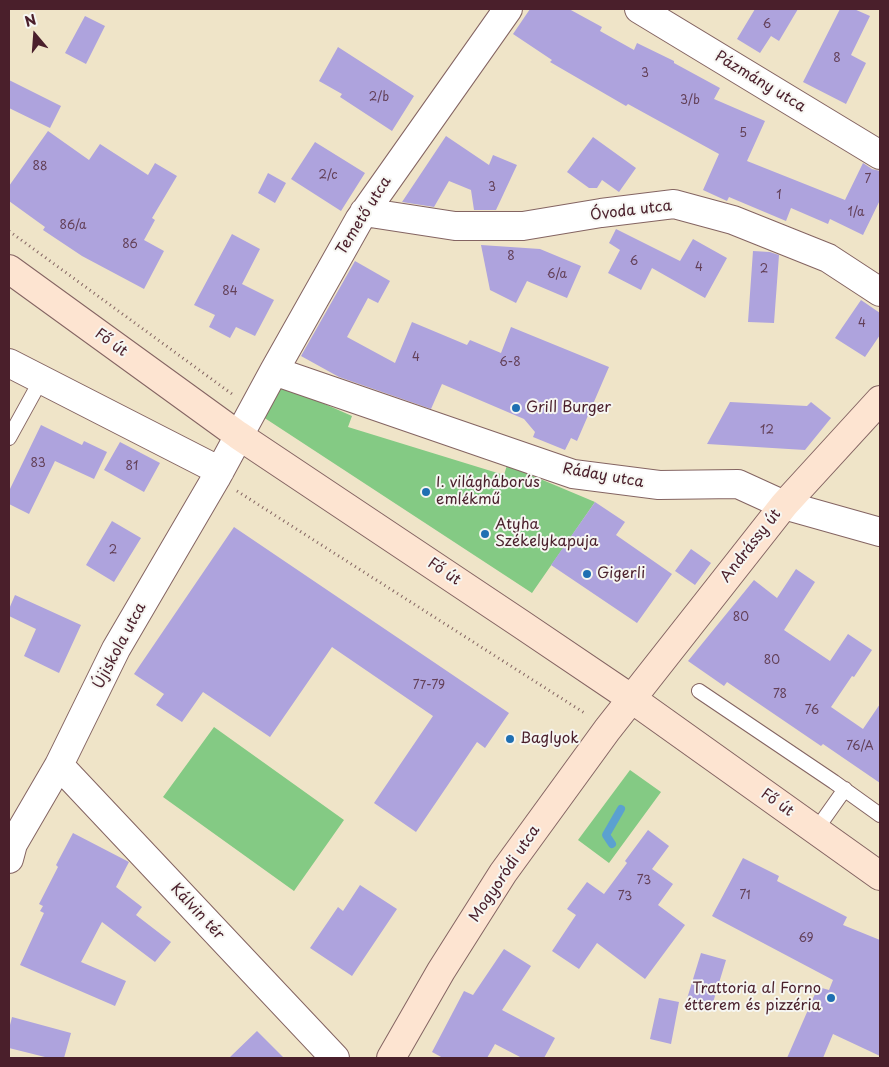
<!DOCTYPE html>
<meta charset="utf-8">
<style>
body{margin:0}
#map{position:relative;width:889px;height:1067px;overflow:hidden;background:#efe4c8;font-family:"Playpen Sans",sans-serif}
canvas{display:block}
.frame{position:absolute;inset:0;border:10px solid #4a1f2b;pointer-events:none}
.north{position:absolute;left:10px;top:10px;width:50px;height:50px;-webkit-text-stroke:4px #f6f6f2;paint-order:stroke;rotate:342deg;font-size:14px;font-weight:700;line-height:20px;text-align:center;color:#4a1f2b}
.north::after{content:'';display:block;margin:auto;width:18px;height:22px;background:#4a1f2b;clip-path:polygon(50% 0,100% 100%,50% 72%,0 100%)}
</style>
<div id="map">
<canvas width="889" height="1067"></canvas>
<div class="frame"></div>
<div class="north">N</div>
</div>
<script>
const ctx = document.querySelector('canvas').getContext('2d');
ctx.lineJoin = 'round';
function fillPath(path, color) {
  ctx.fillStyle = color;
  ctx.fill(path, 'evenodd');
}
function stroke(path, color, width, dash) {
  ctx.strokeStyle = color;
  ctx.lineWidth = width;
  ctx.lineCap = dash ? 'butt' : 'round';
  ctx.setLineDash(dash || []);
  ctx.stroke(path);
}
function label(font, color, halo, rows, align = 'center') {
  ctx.font = font + ' "Playpen Sans",sans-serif';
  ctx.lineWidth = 4;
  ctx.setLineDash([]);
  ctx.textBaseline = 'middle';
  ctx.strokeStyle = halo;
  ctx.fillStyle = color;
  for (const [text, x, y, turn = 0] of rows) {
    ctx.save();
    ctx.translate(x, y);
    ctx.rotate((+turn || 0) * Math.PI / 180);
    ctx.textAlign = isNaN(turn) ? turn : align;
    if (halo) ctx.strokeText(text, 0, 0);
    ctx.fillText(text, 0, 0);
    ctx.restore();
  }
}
fillPath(new Path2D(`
 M277,383L352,416L348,427L504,475L507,465L595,502L532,593L260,415Z
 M214,727L344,820L294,891L163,797Z
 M630,770L661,792L609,863L578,840Z`), '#84ca84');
stroke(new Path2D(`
 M612,844L606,835L621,809`), '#5ba1d0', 8);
fillPath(new Path2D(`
 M530,9H569L602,27L600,31L634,50L637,43L674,61V63L720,88L714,99L765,121L747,161L845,200L863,163L872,169L880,171V200L863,235L830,219L828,224L791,208L786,221L729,197L727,201L703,190L719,154L628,104L626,106L550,62L552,60L513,34Z
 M755,9H798L779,41L771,36L760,53L737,39Z
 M840,9H854L870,16L851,55L866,63L846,104L803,82Z
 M85,16L105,26L86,64L65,53Z
 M338,47L414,96L392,131L340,97L342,94L319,81Z
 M9,80L61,106L50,128L9,108Z
 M48,131L89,160L100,144L148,175L155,163L177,176L152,218L155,220L144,240L164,251L144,289L82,256L43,230L45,227L9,201V186Z
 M446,136L489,165L493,155L517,165L496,210H474L471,190L449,181L434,207L402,202Z
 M593,137L636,168L619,192L602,180L597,188H589L567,172Z
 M315,142L365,173L341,211L291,179Z
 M268,173L286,183L275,203L258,193Z
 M616,229L680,261L693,239L727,258L705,298L652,268L641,290L608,273L620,250L609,243Z
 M232,234L260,249L242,284L274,300L255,336L236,327L230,338L209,327L215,315L194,305Z
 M481,245L540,249L581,266L567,298L527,281L516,303L490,290Z
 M753,251L770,252L779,255L774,323L748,322Z
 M355,261L390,281L378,303L368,298L347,337L395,363L412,322L467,345L470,340L501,353L511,327L609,367L577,441L571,438L565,450L533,437L535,432L524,419L442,384L431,409L339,377L301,356Z
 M861,300L880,313V335L865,357L835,338Z
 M730,402L807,406L811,402L831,418L805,450L707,444Z
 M41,425L82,445L84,441L107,452L94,479L55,461L29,514L9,504V491Z
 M120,442L160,463L144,492L104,470Z
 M595,502L625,522L616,535L672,574L637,623L551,565Z
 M112,521L141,538L114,582L86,565Z
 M234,527L509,713L485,748L477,742L416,832L374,803L433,716L332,647L270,737L203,692L182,722L156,705L164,694L134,674Z
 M691,549L711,563L695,585L675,571Z
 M796,569L815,582L784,630L830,661L848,634L872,650L854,677L852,676L831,707L863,729L880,704V783L823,744L821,746L727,682L724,686L688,661L754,580L777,598Z
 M15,595L81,625L59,673L24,656L36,629L9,616V609Z
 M648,830L669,846L652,869L673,884L658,905L685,925L645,979L597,943L579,969L552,951L576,915L567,909L587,882L604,894L627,863L625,861Z
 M73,833L129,862L116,887L142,907L136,915L171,942L155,962L102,922L81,962L126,981L115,1006L20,965L44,913L40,911L43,906L39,904L58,867L56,865Z
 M743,858L779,876L777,881L847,917L843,925L880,940V1056L833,1034L823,1058H787L818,987L829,990L833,980L712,916Z
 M360,885L397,909L352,976L310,948L338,907L343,911Z
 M504,949L531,966L502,1010L555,1038L544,1058H522L495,1044L487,1058H443L432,1052L464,991L473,995Z
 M701,953L726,960L711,1009L686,1002Z
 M659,998L679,1002L671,1044L650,1039Z
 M12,1017L71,1033L64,1058H49L9,1048V1029Z
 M257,1031L284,1058H229Z`), '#aea3dd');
const service = new Path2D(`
 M9,438L36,389L40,379
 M699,691L834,782L880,815
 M816,830L845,789`);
const minor = new Path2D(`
 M639,9L880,155
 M364,212L455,226H523L601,213L674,204L733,220L828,258L880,292
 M9,363L220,471
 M274,371L573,474L659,485L738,484L784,505L880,532
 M59,765L335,1058
 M9,859L13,844L59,765L116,649L216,478L274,371L359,220L508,9`);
const secondary = new Path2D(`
 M9,269L238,435L521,624L632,699L880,876
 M391,1058L441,971L503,873L607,730L784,505L880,400`);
stroke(service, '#846462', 16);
stroke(minor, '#846462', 30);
stroke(secondary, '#846462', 30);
stroke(new Path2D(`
 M9,231L232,394
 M237,491L586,714`), '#846462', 3, [1, 4]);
stroke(service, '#fff', 14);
stroke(minor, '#fff', 28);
stroke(secondary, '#fde4d1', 28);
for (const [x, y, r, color] of [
 [516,408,5,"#1f6fb2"],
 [426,492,5,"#1f6fb2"],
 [485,534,5,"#1f6fb2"],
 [587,574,5,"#1f6fb2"],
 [510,739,5,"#1f6fb2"],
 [831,998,5,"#1f6fb2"]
]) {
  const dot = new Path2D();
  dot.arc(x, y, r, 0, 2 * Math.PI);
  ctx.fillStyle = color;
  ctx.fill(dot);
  stroke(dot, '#f6f6f2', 2);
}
label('12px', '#634058', null, [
 ["6",767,25],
 ["8",837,59],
 ["3",645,74],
 ["2/b",379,98],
 ["3/b",690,101],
 ["5",743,134],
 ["88",40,167],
 ["2/c",328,176],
 ["7",868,180],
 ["3",492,188],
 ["1",779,196],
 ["1/a",856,213],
 ["86/a",73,226],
 ["86",130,245],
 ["8",511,257],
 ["6",634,262],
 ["4",699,268],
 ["2",764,270],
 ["6/a",557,275],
 ["84",230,292],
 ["4",862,324],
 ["4",416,358],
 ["6-8",510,363],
 ["12",767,431],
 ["83",38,464],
 ["81",132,467],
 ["2",113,551],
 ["80",741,618],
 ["80",772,661],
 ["77-79",429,686],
 ["78",780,695],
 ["76",812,711],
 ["76/A",860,747],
 ["73",644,881],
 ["71",745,896],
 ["73",625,897],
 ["69",806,939]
]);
label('15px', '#4a1f2b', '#f6f6f2', [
 ["Pázmány utca",760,82,31],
 ["Óvoda utca",631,211,-7],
 ["Temető utca",364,216,-58],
 ["Fő út",111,343,36],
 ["Ráday utca",603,476,10],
 ["Andrássy út",751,546,-52],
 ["Fő út",444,572,34],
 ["Újiskola utca",120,646,-62],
 ["Fő út",777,803,35],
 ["Mogyoródi utca",505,874,-56],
 ["Kálvin tér",197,912,47]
]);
label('15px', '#4a1f2b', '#f6f6f2', [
 ["Grill Burger",526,408],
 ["I. világháborús",436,483],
 ["emlékmű",436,500],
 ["Atyha",495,525],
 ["Székelykapuja",495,542],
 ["Gigerli",597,574],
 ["Baglyok",520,739],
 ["Trattoria al Forno",821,989,"right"],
 ["étterem és pizzéria",821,1006,"right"]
], 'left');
</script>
